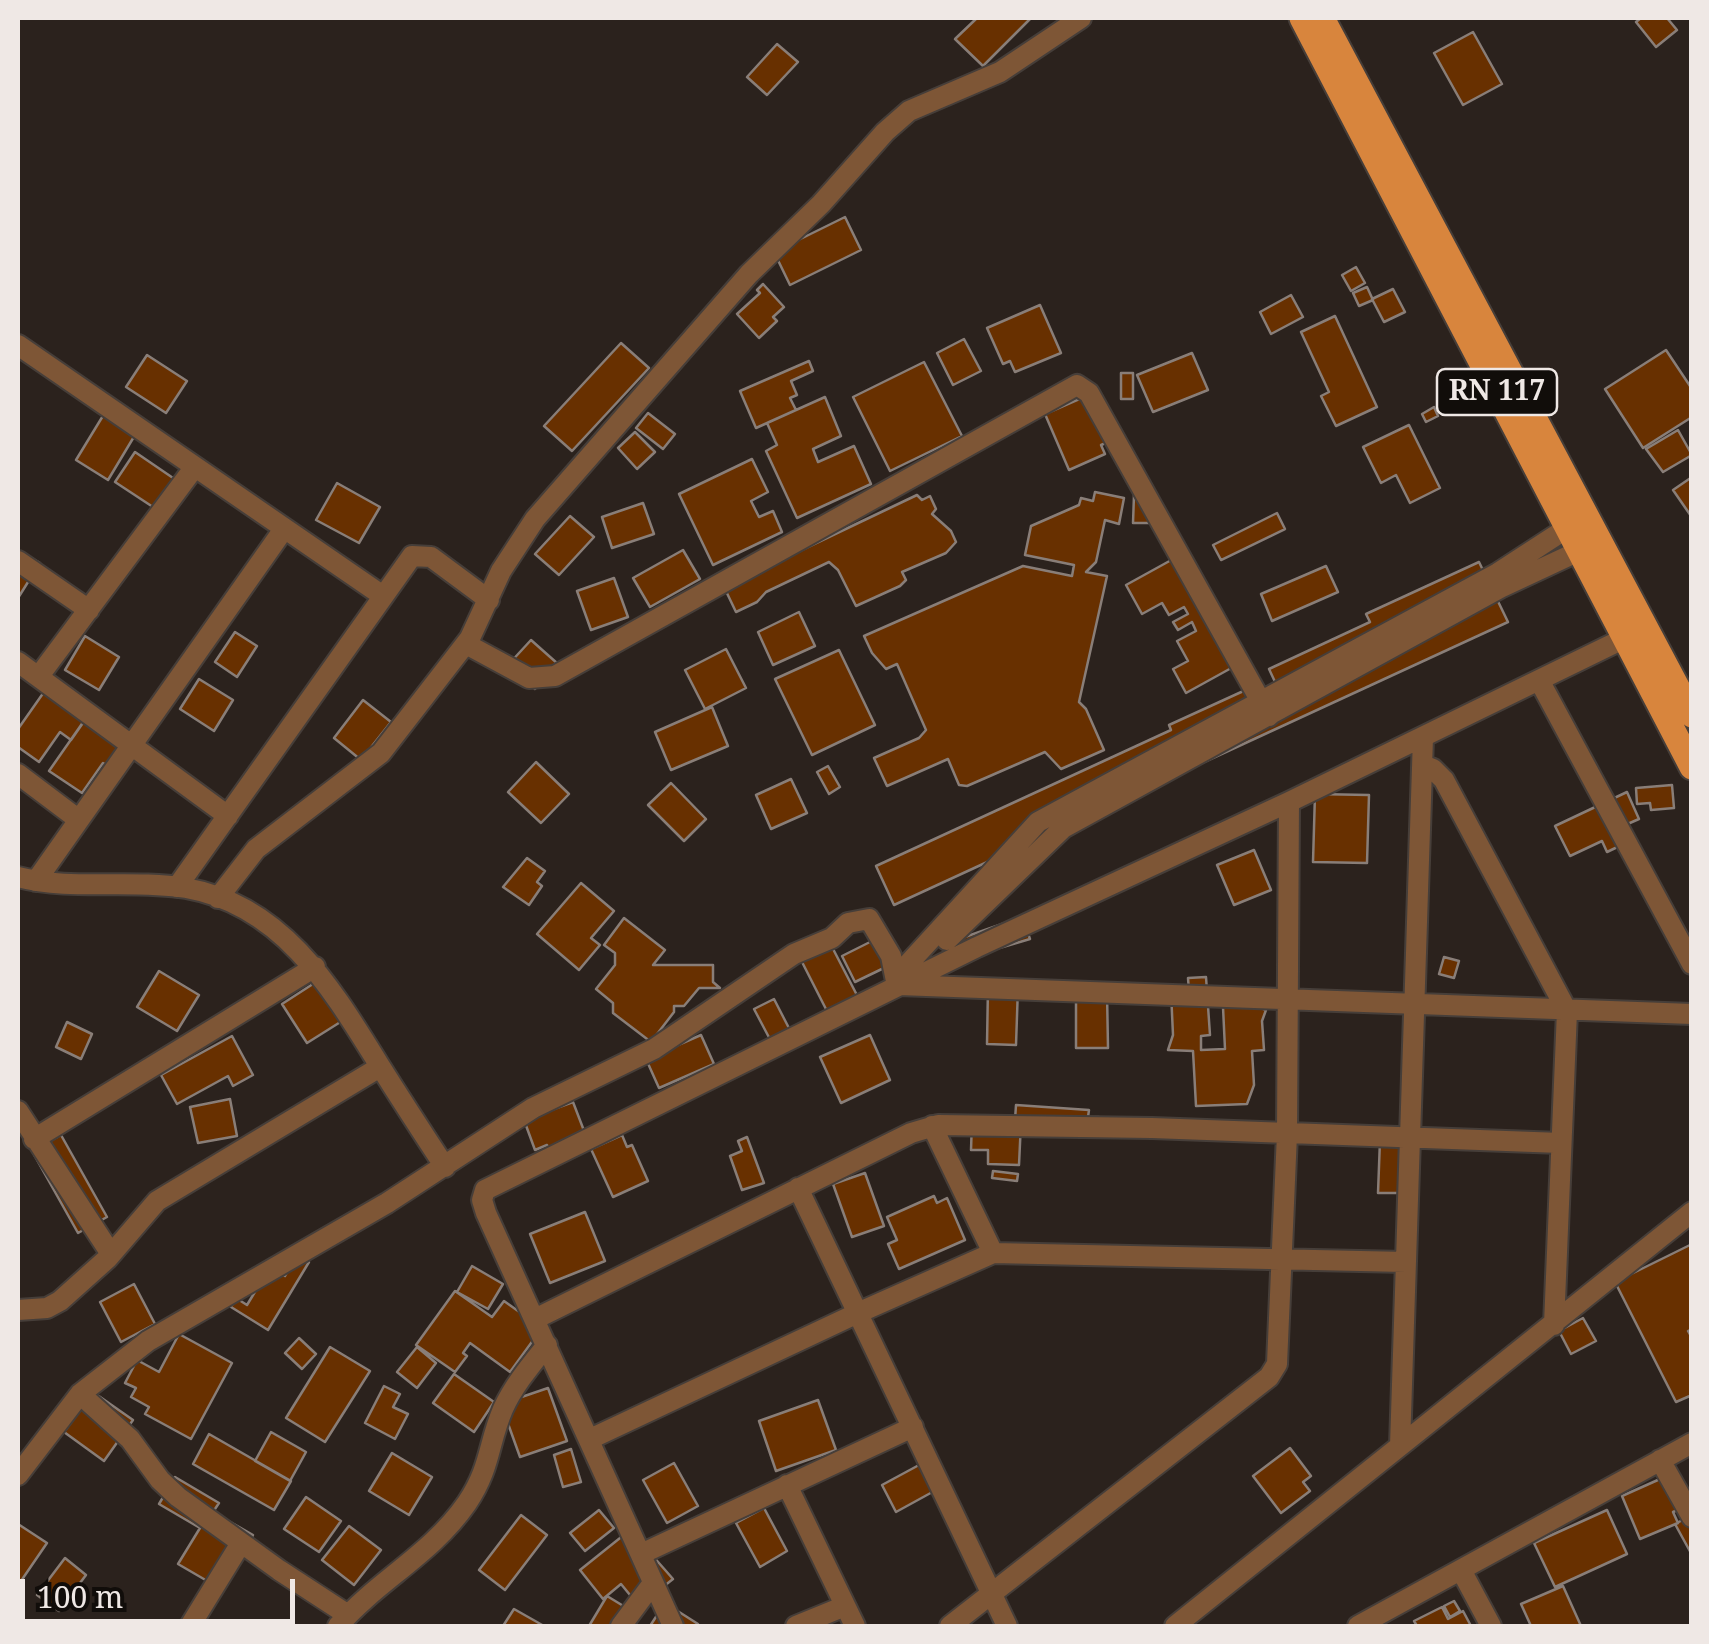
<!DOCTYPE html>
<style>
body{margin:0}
#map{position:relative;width:1709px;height:1644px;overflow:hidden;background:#2b221d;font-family:"Noto Serif",serif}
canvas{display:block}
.frame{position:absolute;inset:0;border:20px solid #efe8e5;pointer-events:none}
.scale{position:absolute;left:20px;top:1579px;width:275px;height:45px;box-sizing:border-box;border:5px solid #efe8e5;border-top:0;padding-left:12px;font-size:30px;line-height:35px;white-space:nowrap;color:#efe8e5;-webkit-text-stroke:8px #110d0a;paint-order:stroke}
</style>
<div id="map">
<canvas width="1709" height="1644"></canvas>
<div class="frame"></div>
<div class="scale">100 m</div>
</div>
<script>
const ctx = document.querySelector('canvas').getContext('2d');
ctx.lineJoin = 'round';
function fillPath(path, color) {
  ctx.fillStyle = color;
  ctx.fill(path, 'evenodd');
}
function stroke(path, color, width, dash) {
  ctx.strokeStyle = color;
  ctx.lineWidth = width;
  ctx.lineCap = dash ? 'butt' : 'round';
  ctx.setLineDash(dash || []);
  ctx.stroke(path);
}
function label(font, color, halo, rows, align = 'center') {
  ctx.font = font + ' "Noto Serif",serif';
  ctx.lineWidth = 10;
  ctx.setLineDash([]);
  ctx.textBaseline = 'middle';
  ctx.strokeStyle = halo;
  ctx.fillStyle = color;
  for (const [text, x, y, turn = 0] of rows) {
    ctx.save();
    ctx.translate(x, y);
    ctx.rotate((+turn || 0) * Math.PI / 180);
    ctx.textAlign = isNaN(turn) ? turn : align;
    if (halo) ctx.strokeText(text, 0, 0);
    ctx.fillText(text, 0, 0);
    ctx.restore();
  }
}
const building = new Path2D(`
 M977,18H1031L983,66L955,39Z
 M1641,18H1667L1677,30L1656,47L1636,22Z
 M1473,32L1502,84L1463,105L1434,53Z
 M777,44L798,62L767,95L747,77Z
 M845,217L861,250L790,285L774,252Z
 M1356,267L1365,283L1351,291L1342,275Z
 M763,284L784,307L773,317L777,321L759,338L737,314L760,293L757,290Z
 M1367,287L1373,300L1359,306L1353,293Z
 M1393,289L1405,312L1384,322L1372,299Z
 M1291,295L1303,317L1271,334L1260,312Z
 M1040,305L1061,353L1015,372L1010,361L1003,364L987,328Z
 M1335,316L1377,407L1336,426L1321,396L1329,392L1301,332Z
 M964,339L981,371L953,385L937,353Z
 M621,343L649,368L572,451L544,426Z
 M1666,350L1692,389V417L1643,448L1605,389Z
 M1192,353L1208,390L1153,412L1137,375Z
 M147,355L187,381L166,413L126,387Z
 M809,361L813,371L791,381L797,395L790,398L796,410L756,428L740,391Z
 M924,362L962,436L890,471L853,397Z
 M1121,373H1133V399H1121Z
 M1093,393L1113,440L1101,445L1105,454L1069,470L1045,414Z
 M825,397L841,436L813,449L818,462L854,446L871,484L797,518L766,451L777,445L767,423Z
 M112,401L144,420L108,480L76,460Z
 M1434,407L1438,416L1426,422L1422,414Z
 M648,413L675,434L663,449L636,428Z
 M1409,425L1440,488L1410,503L1396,475L1381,483L1363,447Z
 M1678,430L1692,455L1663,472L1646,449Z
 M635,432L655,452L637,469L618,448Z
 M135,452L176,480L156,509L115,482Z
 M752,459L768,492L751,501L759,517L773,511L782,532L713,565L679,494Z
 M1692,477V516H1691L1673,490Z
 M337,483L380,507L359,543L316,520Z
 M1095,492L1124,498L1119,524L1105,520L1096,562L1086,572L1107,576L1079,702L1086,709L1104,750L1061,769L1045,752L967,786L959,785L948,759L887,786L874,758L919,738L926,730L897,664L886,669L872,653L864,636L1023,566L1072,576L1074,565L1025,555L1031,526L1079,505L1081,498L1093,501Z
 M917,495L922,500L930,496L936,509L932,514L951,531L956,542L946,553L902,572L906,580L900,586L856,606L838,570L829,562L766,592L757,602L736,612L724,587Z
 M1134,495H1149V523H1133Z
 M643,503L654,534L612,548L602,517Z
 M1277,513L1285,529L1221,560L1213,545Z
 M570,516L594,537L559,575L535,554Z
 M18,550L40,563L18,598Z
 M683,550L700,579L650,607L633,578Z
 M1184,553L1244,661L1186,693L1173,669L1188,661L1177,641L1196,631L1192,622L1178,630L1173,622L1188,614L1184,607L1169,615L1162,603L1142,614L1126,585Z
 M1479,562L1508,622L894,905L876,866L1171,730L1169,725L1250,688L1253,694L1276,684L1269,669L1370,622L1366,614Z
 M1326,566L1338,592L1272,621L1261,594Z
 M614,578L628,617L591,630L577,591Z
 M799,612L815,646L773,665L758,632Z
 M235,632L257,646L237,677L215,662Z
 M85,636L119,657L99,690L65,670Z
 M531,640L558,664L535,689L508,665Z
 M726,649L746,688L705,709L685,670Z
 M839,650L875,725L812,755L775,679Z
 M199,679L233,700L214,731L180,709Z
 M51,682L92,710L71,740L60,732L39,762L18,747V729Z
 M363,700L391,722L361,760L334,738Z
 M712,707L728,746L671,770L655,732Z
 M93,708L131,734L110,767L103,763L82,793L49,771Z
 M536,762L569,794L541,823L508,792Z
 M828,766L840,787L829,794L817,772Z
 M791,779L807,813L771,829L756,795Z
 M671,783L706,819L684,841L648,805Z
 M1672,785L1674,808L1651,810L1650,803L1637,804L1636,788Z
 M1627,792L1639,819L1623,826L1630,841L1607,852L1602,841L1570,856L1555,826Z
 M1315,794L1369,795L1367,863L1313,862Z
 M1254,850L1271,890L1234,905L1217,865Z
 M527,858L545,871L537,882L542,886L529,905L503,887Z
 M581,883L614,911L591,938L600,945L579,970L537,934Z
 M1022,917L1030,939L969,957L962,938Z
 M624,918L665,950L653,965H713V982L720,988H699L684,1006H674V1012L651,1042L613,1013V1003L596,989L615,965V953L604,945Z
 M872,941L886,967L855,982L842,956Z
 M831,945L860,1001L830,1017L801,960Z
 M1444,957L1459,961L1454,978L1439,974Z
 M159,971L199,995L177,1031L137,1007Z
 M1206,977L1210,1035L1201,1036V1050L1225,1049L1223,1007H1258L1266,1010L1262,1021L1264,1050L1252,1051L1254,1085L1247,1104L1196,1106L1193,1051L1168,1050L1173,1035L1171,992H1189L1188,978Z
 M316,982L342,1021L307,1043L282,1004Z
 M988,986L1018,987L1016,1045L987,1044Z
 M1076,992H1107L1108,1048H1076Z
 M774,999L792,1034L773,1045L754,1009Z
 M67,1022L92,1034L81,1059L56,1047Z
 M701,1035L714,1064L659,1088L646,1059Z
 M870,1035L890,1080L841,1103L820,1057Z
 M232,1036L253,1075L233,1086L228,1076L177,1104L161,1075Z
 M230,1099L237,1136L198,1143L190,1107Z
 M573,1102L591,1149L554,1163L547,1145L535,1150L524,1120Z
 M1016,1105L1089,1110L1088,1117H1099L1098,1126L1015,1120Z
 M972,1120L1021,1122L1019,1165L988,1164V1150H971Z
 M61,1135L107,1217L78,1233L32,1151Z
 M622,1135L627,1147L632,1145L648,1181L613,1197L591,1149Z
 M747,1137L764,1183L742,1190L730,1156L742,1151L738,1141Z
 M1380,1140H1409L1408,1193H1378Z
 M993,1171L1018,1174L1017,1181L992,1178Z
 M865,1173L884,1226L852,1237L833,1184Z
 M934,1196L937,1203L947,1198L965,1240L899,1269L888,1244L897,1240L887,1217Z
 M585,1212L605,1261L550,1283L530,1234Z
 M1692,1244V1329L1688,1331L1692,1338V1395L1676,1402L1615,1282Z
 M297,1255L309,1262L268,1330L231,1307L236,1298L247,1305L270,1267L285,1276Z
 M472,1266L503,1284L488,1309L457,1292Z
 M134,1284L155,1324L121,1342L100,1302Z
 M455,1291L492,1317L504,1301L542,1328L510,1372L470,1343L463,1353L467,1356L455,1372L416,1345Z
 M1583,1318L1596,1341L1571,1354L1559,1331Z
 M179,1334L232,1363L191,1439L145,1414L149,1407L131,1397L136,1388L125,1383L137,1360L159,1372Z
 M299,1338L316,1354L302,1369L285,1353Z
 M330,1347L370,1371L325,1442L286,1418Z
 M417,1347L436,1363L417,1388L397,1372Z
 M454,1374L494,1402L474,1432L433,1403Z
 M384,1386L400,1394L393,1407L408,1414L395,1439L365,1423Z
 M548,1388L567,1441L520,1457L501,1404Z
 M93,1392L133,1420L104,1461L64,1432Z
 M818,1400L836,1450L776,1471L759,1421Z
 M271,1432L306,1452L290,1481L255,1461Z
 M209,1434L291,1481L274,1510L193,1464Z
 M1290,1448L1311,1476L1303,1482L1310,1491L1281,1513L1253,1476Z
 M571,1449L581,1482L563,1487L554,1455Z
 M392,1453L432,1477L409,1515L369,1491Z
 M932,1458L947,1484L896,1512L882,1485Z
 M674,1463L698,1506L667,1523L643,1480Z
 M1669,1475L1682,1508L1673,1512L1678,1523L1640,1539L1622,1496Z
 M175,1477L219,1503L213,1512L253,1535L221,1589L178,1564L200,1528L159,1504Z
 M306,1497L341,1521L319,1552L284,1529Z
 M764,1508L787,1551L760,1567L736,1523Z
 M599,1510L614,1528L585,1551L570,1533Z
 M1607,1510L1627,1554L1555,1587L1534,1543Z
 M521,1515L547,1535L505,1590L479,1570Z
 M1692,1515V1555L1675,1524Z
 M18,1524L47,1543L21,1581L18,1579Z
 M349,1526L381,1550L354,1585L322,1560Z
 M630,1530L673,1579L639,1606L621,1584L603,1599L580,1570Z
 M65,1558L86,1575L59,1611L37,1595Z
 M1563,1586L1581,1626H1531L1521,1604Z
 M607,1596L630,1610L620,1626H589Z
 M1454,1601L1460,1611L1450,1617L1444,1606Z
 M665,1603L698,1624L696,1626H650Z
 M1442,1607L1448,1619L1463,1611L1471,1626H1417L1414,1621Z
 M514,1609L544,1626H503Z`);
fillPath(building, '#683000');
stroke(building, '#897e78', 2.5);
const street = new Path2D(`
 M18,345L383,596
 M1578,521L1498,573L1038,822L909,963L899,985L1692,1014
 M18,561L89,610
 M466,644L529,678L555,676L1077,385L1089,393L1269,716
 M18,662L228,816
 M39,676L194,468
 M1539,680L1692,964
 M1423,765L1433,769L1444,780L1567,1011L1554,1325
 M18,774L79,820
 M18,877C72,891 130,879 186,888C282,905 331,987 378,1063C400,1098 422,1132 445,1167
 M36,881L284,529
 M177,887L412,556L431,557L489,600
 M218,898L256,849L381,753L470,638L501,571L535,519L749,274L821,204L885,132L909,111L1000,72L1081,18
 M947,940L1063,828L1500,588L1592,545
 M18,1111L111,1254
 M932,1126L993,1253
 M34,1139L315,967
 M798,1188L1007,1626
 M18,1310L47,1308L60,1301L108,1258L157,1201L380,1067
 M535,1319L911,1133L938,1125L1152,1128L1561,1143
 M80,1394L130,1439L160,1480L178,1497L279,1570L348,1615
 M590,1439L860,1312L993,1253L1406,1262
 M1400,1446L1692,1212
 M1660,1460L1692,1517
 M18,1475L80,1394L148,1341L387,1203L533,1108L654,1049L794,954L832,938L848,923L869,919L891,956L897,986
 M787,1485L855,1626
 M641,1554L913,1427
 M1461,1570L1491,1626
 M190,1626L241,1543
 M338,1626C378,1580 431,1555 467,1503C491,1467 488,1444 503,1409C514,1385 531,1365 547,1345
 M621,1626L653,1583
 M673,1626L486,1213L482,1200L485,1190L977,947L1289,802L1625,638
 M796,1626L845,1606
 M950,1626L1269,1377L1277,1364L1287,1134L1289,802
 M1175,1626L1400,1446L1423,737
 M1358,1626L1692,1443`);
const primary = new Path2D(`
 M1302,18L1692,767
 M1322,18L1692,715`);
stroke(street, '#463e39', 24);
stroke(primary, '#463e39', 29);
stroke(street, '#7e5636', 20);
stroke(primary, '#d8853d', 25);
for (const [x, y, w] of [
 [1497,392,120]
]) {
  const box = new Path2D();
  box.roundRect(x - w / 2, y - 23, w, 46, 8);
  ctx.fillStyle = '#110d0a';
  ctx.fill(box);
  stroke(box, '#efe8e5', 2.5);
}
label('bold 28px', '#efe8e5', null, [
 ["RN 117",1497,392]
]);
</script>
